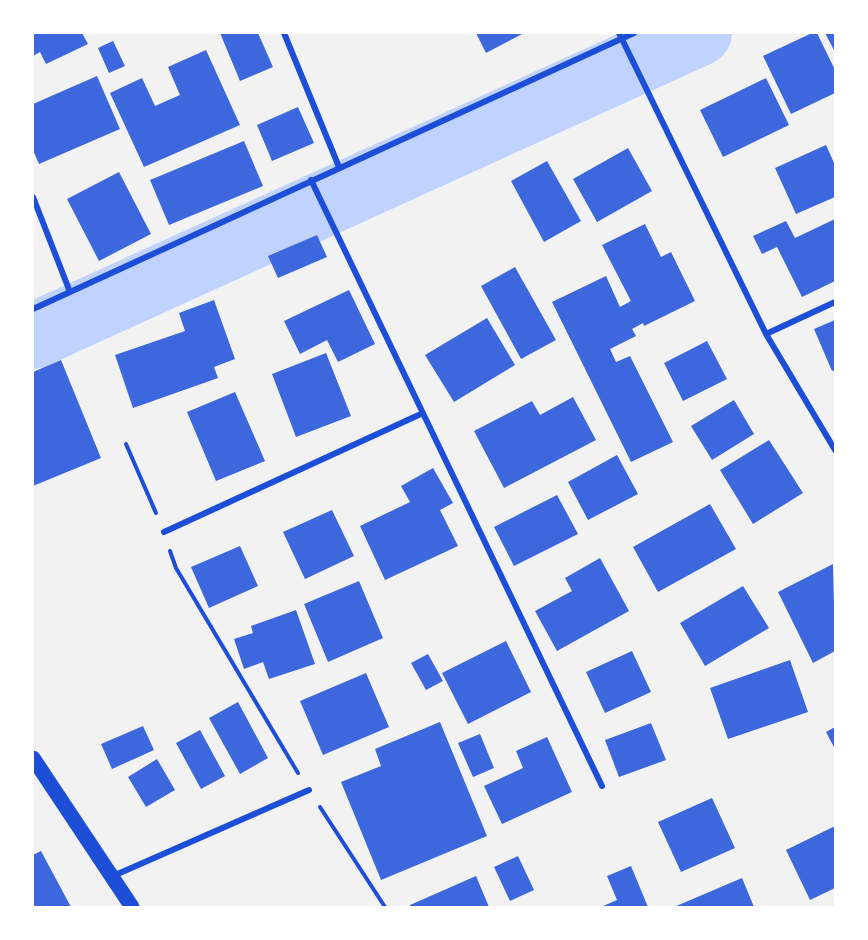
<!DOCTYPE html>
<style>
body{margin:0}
#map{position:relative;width:868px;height:940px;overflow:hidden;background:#f2f2f2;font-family:"Public Sans",sans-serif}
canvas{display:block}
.frame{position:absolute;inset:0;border:34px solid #fff;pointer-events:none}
</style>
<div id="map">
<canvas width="868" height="940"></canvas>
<div class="frame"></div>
</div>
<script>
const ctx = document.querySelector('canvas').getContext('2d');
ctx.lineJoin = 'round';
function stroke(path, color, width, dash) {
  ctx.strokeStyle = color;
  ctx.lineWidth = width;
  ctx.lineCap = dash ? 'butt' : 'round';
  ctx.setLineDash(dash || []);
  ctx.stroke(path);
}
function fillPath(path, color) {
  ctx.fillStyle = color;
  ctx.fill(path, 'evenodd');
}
stroke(new Path2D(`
 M33,336L699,33`), '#bfd3fe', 66);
fillPath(new Path2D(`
 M33,33H82L88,44L46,64L40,52L33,56Z
 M220,33H258L273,67L240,81Z
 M476,33H524L486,53Z
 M812,33H817L835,70V93L791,114L763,56Z
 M825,33H835V52Z
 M113,41L125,66L109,73L98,48Z
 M206,50L240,125L144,167L110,93L142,78L155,106L180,95L168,67Z
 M97,76L120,129L39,164L33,150V104Z
 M766,78L789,125L723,157L700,110Z
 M298,107L314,143L272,161L257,125Z
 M244,141L263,186L169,225L150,180Z
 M826,145L835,165V197L796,214L775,168Z
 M628,148L652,191L597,222L573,179Z
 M547,161L581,221L544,242L511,181Z
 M119,172L151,234L99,261L67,199Z
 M835,219V281L802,297L777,247L762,254L753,236L786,221L795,238Z
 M645,224L661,257L671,252L695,301L644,326L643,323L632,329L636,336L610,349L616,362L630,356L673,442L631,462L552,302L606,276L620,307L631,301L602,245Z
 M317,235L327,257L278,278L268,256Z
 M515,267L556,340L521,359L481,286Z
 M349,290L375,344L338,362L327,340L300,354L284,321Z
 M214,300L235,359L214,367L218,378L133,408L115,355L185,331L179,313Z
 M487,318L515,365L454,402L425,355Z
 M835,320V370L832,371L814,329Z
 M707,341L727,379L683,401L664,363Z
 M326,353L351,416L296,437L272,374Z
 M61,360L101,458L33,486V372Z
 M235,392L265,461L216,481L187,412Z
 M573,397L596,440L504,488L474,431L532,401L540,415Z
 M734,400L754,434L712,460L691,426Z
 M769,440L803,493L753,524L720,470Z
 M617,455L638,494L588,520L568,482Z
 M433,468L453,503L440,510L458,546L385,580L360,526L410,502L401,486Z
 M557,495L578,534L514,566L494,527Z
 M710,504L736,549L658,592L633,547Z
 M332,510L354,556L305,579L283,532Z
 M240,546L258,586L209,608L191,567Z
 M600,558L629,611L557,651L535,611L572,591L565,578Z
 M833,564L835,651L813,663L778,592Z
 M359,581L383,638L328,662L304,604Z
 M743,586L769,628L705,666L680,623Z
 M296,610L315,664L269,679L263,662L244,669L234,639L253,633L251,626Z
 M506,641L531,692L468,724L442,673Z
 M632,651L651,692L605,713L586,672Z
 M428,654L443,681L426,690L411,663Z
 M790,660L808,712L728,739L710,688Z
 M366,673L389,727L323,755L300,701Z
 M238,702L268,758L240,774L209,718Z
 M440,722L487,836L381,880L341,782L381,766L375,749Z
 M651,723L666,760L619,777L605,740Z
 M143,726L154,750L112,769L101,744Z
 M835,727V749L826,732Z
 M200,730L225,776L201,789L176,743Z
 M480,734L494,768L473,777L458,743Z
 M547,737L572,792L502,824L484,786L523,768L516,751Z
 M157,759L175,790L146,807L128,777Z
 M712,798L735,848L681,872L658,822Z
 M835,826V888L810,900L786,850Z
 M41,851L71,907H35L33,903V855Z
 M518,856L534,890L510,901L494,867Z
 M631,866L648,907H601L617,900L607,876Z
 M476,876L489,907H411L410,905Z
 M742,878L754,907H674Z`), '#3d67dc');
stroke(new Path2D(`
 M126,444L156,513
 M170,551L176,568L298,773
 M320,807L385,907`), '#1d4ed8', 4);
stroke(new Path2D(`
 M284,33L339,167
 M619,33L766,334L835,450
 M311,180L602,786
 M33,197L70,292
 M33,309L634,33
 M766,334L835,302
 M164,532L423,413
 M113,876L309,790`), '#1d4ed8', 6);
stroke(new Path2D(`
 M33,758L132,907`), '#1d4ed8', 15);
</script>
